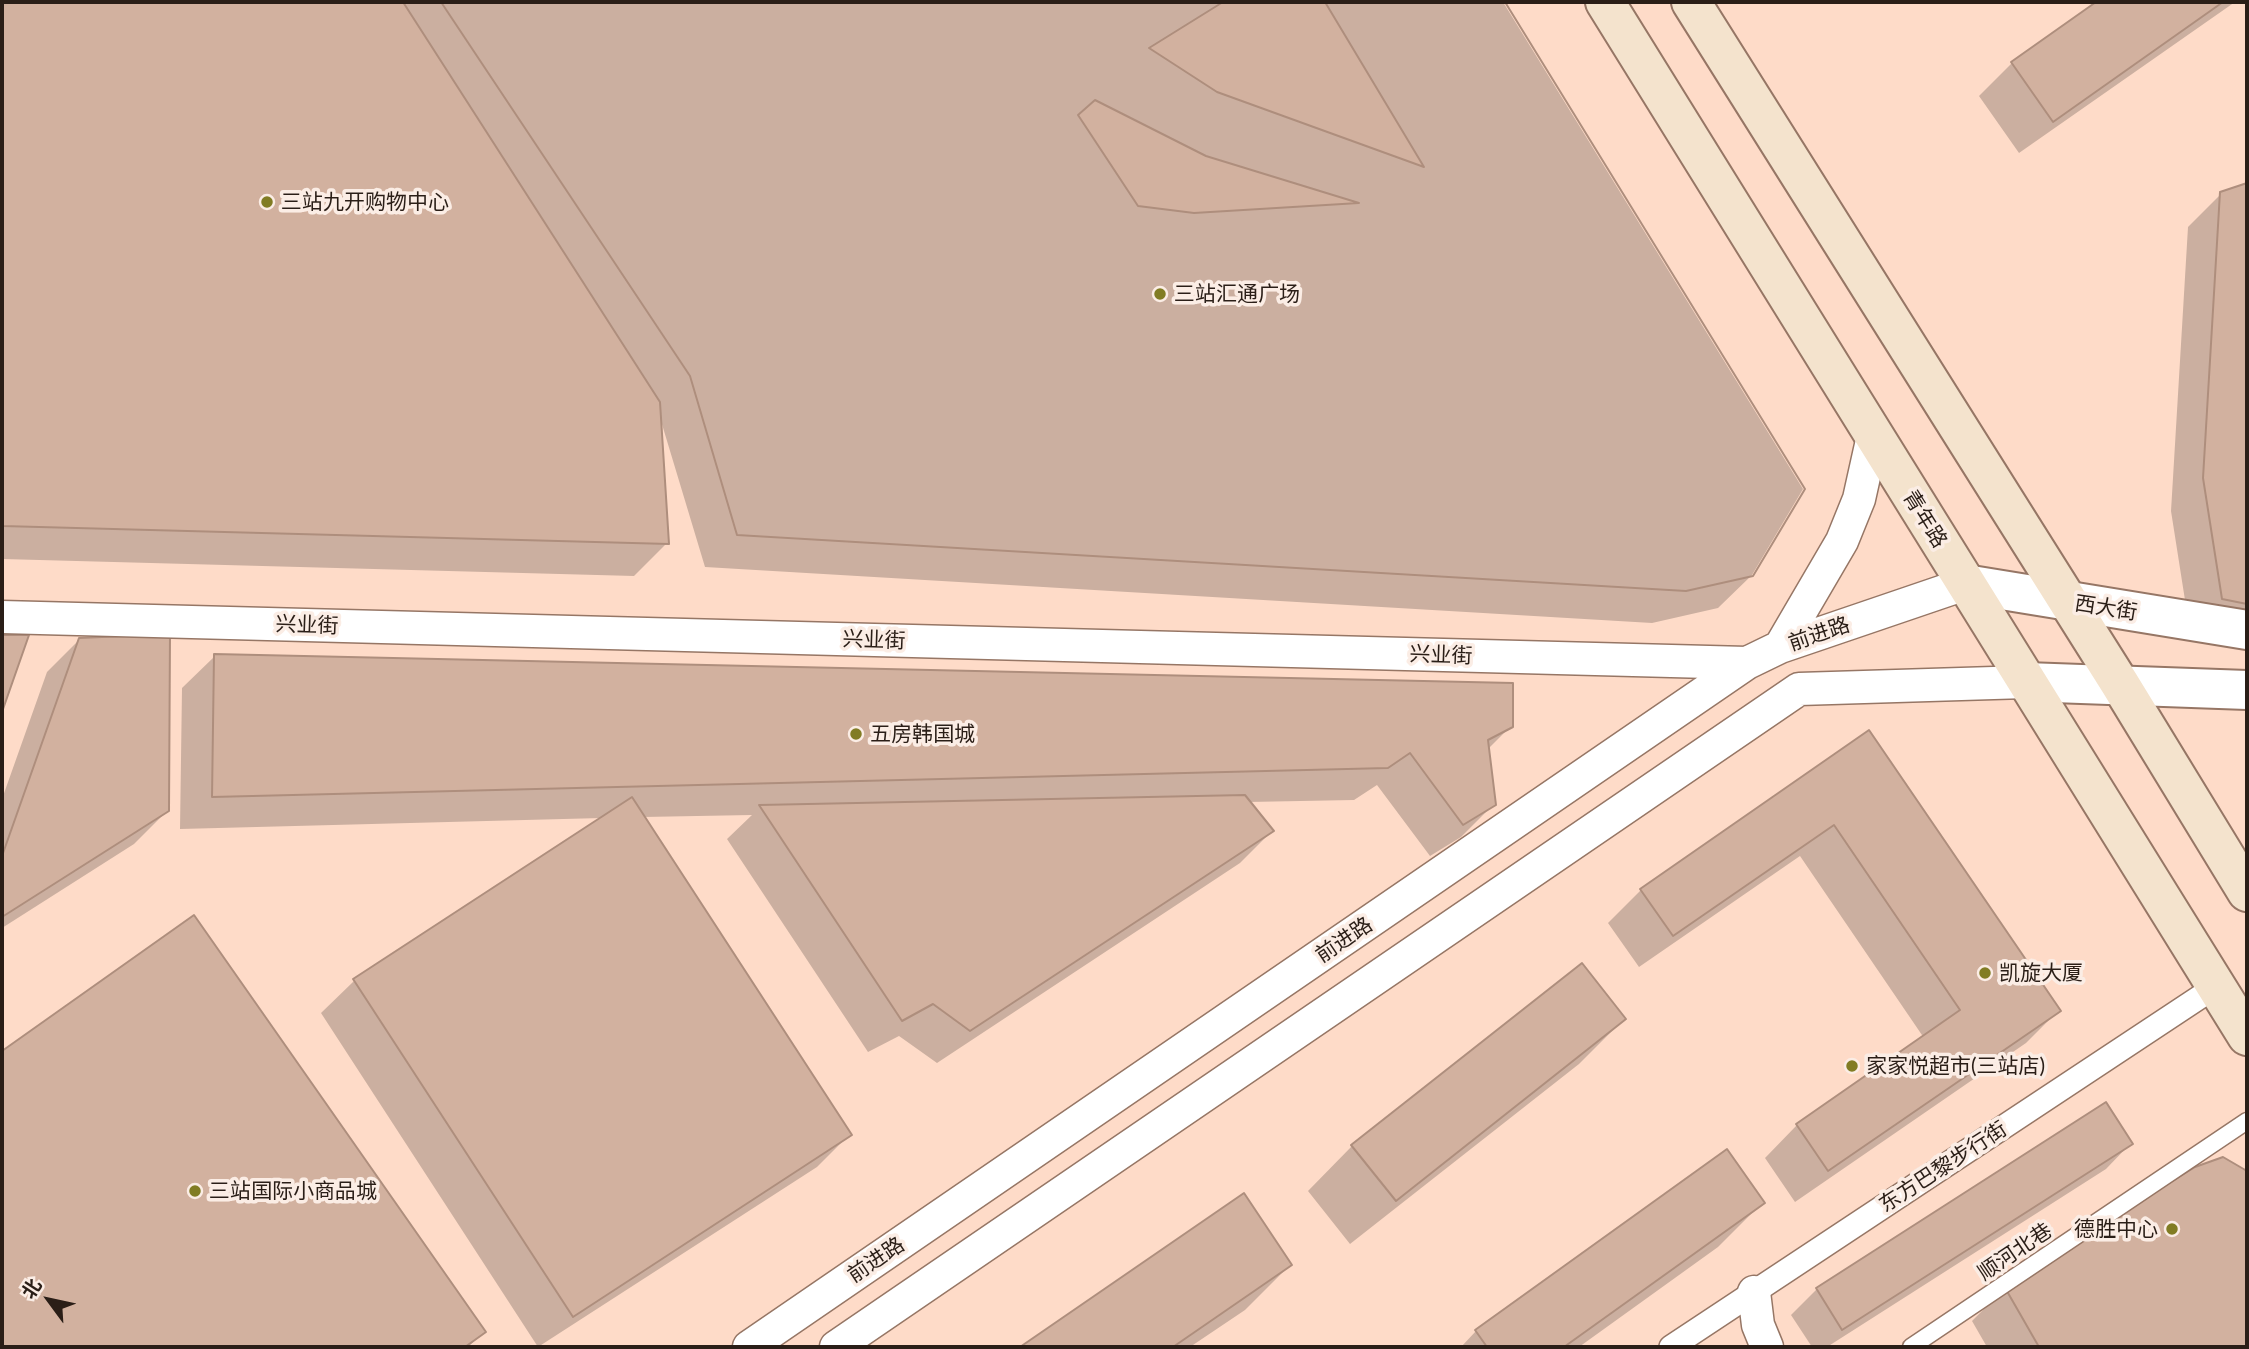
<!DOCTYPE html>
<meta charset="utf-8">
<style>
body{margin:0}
#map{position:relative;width:2249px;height:1349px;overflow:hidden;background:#fedbc8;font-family:Lato,"Noto Sans SC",sans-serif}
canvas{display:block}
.frame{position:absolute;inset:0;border:4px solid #2a1e17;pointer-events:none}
.north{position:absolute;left:14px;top:1265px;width:70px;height:70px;-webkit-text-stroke:5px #fbede5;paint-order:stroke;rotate:303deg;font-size:19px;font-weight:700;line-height:28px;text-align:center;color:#2a1e17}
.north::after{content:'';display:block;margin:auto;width:24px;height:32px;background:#2a1e17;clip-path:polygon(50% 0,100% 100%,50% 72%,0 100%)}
</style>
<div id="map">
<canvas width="2249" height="1349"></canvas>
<div class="frame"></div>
<div class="north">北</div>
</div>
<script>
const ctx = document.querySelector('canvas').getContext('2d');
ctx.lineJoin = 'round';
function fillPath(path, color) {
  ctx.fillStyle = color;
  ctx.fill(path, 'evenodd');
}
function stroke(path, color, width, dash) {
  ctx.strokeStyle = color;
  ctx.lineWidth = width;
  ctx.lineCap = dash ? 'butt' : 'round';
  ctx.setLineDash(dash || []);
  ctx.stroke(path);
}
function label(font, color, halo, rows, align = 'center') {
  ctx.font = font + ' Lato,"Noto Sans SC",sans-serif';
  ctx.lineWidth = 7;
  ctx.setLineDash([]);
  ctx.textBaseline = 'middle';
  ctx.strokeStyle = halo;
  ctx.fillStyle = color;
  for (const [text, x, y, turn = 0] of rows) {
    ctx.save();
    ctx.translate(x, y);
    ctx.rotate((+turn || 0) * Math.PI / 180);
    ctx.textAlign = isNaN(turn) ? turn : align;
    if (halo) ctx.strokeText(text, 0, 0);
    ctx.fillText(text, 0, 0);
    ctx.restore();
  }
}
fillPath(new Path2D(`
 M2,2H1503L1803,489L1752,575L1718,608L1652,623L705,567L661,421L667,543L634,576L2,559Z
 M2099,2H2235L2019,153L1979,96L2012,63Z
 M2247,185V643L2190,632L2171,511L2188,227L2221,194Z
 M80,639L167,811L134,844L2,928V799L47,672Z
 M215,656L1511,726L1487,750L1494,804L1461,837L1430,856L1377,785L1354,800L1248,802L1272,831L1240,863L937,1063L899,1036L868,1052L727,839L752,815L643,817L850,1134L817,1167L538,1347L321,1013L354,981L602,818L180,829L182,688Z
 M1869,733L2059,1010L2026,1043L1795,1202L1765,1158L1797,1125L1924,1038L1800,856L1639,967L1608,923L1641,890Z
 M193,917L484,1332L468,1347H2V1053Z
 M1624,1019L1579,1064L1350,1244L1308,1191L1352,1146Z
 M2106,1104L2131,1143L2106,1169L1827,1347H1812L1791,1315L1817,1289Z
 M2223,1159L2247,1173V1347H1987L1972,1321L2005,1288Z
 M1243,1196L1290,1265L1245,1310L1190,1347H1024Z
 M1763,1202L1718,1247L1579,1347H1461L1476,1331Z`), '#0003');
const building = new Path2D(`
 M2,2H403L660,402L669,544L2,526Z
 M441,2H1223L1149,48L1217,92L1424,167L1325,2H1505L1805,489L1753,576L1686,591L737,535L690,376ZM1095,100L1206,156L1359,203L1194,213L1138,206L1078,115Z
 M441,2H1505L1805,489L1753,576L1686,591L737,535L690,376Z
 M2096,2H2223L2053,122L2011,62Z
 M2247,183V604L2222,599L2203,478L2220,192Z
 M170,634L169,811L2,917V856L79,638Z
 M2,635H29L2,712Z
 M214,654L1513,683V727L1488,740L1496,805L1463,825L1410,753L1388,768L212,797Z
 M1869,730L2061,1011L1828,1171L1796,1124L1960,1010L1834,825L1673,936L1640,889Z
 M1245,795L1274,831L970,1031L933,1004L902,1021L759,805Z
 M632,797L852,1135L573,1317L353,979Z
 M194,915L486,1332L465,1347H2V1051Z
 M1582,963L1626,1019L1396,1201L1351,1145Z
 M2106,1102L2133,1144L1842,1330L1816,1288Z
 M1727,1149L1765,1203L1564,1347H1487L1475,1330Z
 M2223,1157L2247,1171V1347H2039L2004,1286L2195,1167Z
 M1244,1193L1292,1265L1173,1347H1020Z`);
fillPath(building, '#d2b19f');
stroke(building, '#ae8e7d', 2);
const service = new Path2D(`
 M1911,1347L2247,1121`);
const pedestrian = new Path2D(`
 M1671,1347L2215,987`);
const minor = new Path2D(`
 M2,617L1747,663
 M1780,647L1842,541L1859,499L1873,436
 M1754,1292L1758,1325L1767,1347
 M749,1347L1747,663L1780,647L1965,584
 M836,1347L1799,689L2026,682`);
const tertiary = new Path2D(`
 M1965,584L2247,630
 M2026,682L2247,690`);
const secondary = new Path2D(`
 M1605,2L2247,1036
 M1691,2L2120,684L2247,892`);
stroke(service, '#967665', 19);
stroke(pedestrian, '#967665', 26);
stroke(minor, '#967665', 35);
stroke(tertiary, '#967665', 42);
stroke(secondary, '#967665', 42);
stroke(service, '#fff', 16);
stroke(pedestrian, '#fff', 23);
stroke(minor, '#fff', 32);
stroke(tertiary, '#fff', 38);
stroke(secondary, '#f4e3cd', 38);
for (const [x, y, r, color] of [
 [267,202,7,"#817c23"],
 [1160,294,7,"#817c23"],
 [856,734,7,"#817c23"],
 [1985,973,7,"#817c23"],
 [1852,1066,7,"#817c23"],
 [195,1191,7,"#817c23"],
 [2172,1229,7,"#817c23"]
]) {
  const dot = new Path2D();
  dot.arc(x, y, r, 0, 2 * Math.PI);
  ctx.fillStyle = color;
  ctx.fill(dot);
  stroke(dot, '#fbede5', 2.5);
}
label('21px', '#2a1e17', '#fbede5', [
 ["三站九开购物中心",281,202],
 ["三站汇通广场",1174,294],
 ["五房韩国城",870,734],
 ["凯旋大厦",1999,973],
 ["家家悦超市(三站店)",1866,1066],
 ["三站国际小商品城",209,1191],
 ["德胜中心",2158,1229,"right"]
], 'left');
label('21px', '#2a1e17', '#fbede5', [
 ["青年路",1925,519,58],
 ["西大街",2106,608,9],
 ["兴业街",307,625,2],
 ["前进路",1819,634,-19],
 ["兴业街",874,640,2],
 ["兴业街",1441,655,2],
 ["前进路",1344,940,-34],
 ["东方巴黎步行街",1943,1167,-33],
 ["顺河北巷",2015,1252,-34],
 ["前进路",876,1260,-34]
]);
</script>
